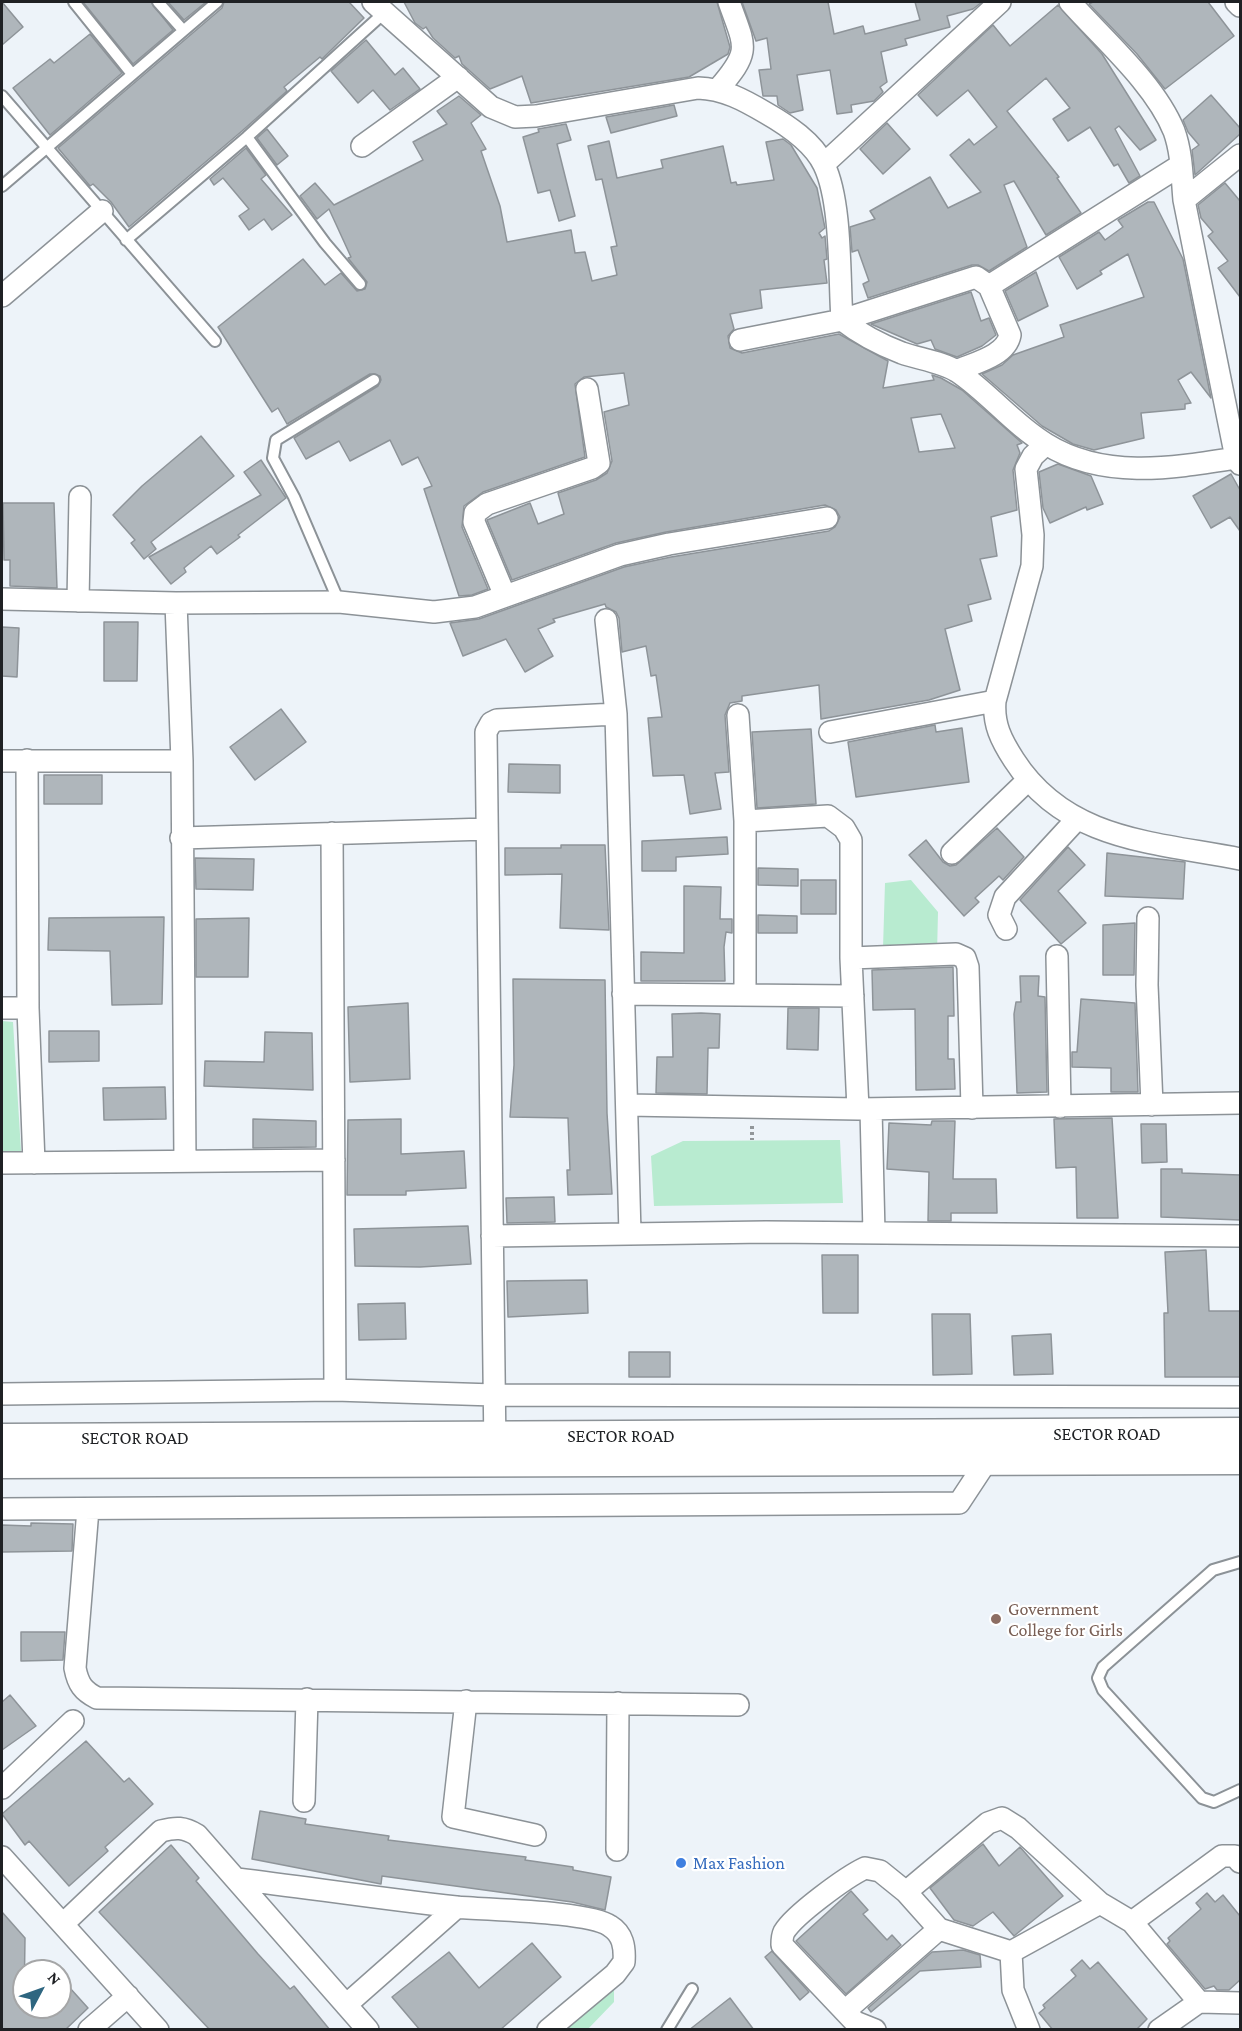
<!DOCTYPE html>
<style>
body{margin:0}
#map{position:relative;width:1242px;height:2031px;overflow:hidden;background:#edf3f9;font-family:"Crimson Pro",serif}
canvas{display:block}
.frame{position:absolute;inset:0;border:3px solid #1f2124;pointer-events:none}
.north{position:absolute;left:12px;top:1959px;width:60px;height:60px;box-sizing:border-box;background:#fff;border:2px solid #a5a6a7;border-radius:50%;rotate:49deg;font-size:16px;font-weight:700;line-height:24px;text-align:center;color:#1f2124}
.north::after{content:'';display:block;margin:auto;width:21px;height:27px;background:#2e6680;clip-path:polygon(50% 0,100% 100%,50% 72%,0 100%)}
</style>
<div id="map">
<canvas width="1242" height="2031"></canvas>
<div class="frame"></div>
<div class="north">N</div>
</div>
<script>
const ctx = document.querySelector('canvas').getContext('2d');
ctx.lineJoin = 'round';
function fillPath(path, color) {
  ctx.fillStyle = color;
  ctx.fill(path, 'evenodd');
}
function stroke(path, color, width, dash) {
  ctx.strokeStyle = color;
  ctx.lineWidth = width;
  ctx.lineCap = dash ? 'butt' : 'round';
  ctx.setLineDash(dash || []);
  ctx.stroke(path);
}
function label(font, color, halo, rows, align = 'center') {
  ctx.font = font + ' "Crimson Pro",serif';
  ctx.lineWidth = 4.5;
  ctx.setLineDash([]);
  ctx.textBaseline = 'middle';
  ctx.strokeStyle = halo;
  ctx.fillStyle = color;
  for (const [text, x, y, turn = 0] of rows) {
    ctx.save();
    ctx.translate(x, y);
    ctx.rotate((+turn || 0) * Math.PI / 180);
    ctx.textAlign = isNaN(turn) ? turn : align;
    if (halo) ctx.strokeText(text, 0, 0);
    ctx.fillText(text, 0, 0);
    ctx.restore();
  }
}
fillPath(new Path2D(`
 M911,880L938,912L937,954L883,948L885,883Z
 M2,1021L13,1022L21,1151L2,1152Z
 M840,1140L843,1203L654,1206L651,1156L683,1141Z
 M614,1976V2002L588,2029L554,2030Z`), '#b8ebd0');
const building = new Path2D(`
 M2,2L23,27L2,45Z
 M83,2H151L173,30L133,64Z
 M168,2H206L184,20Z
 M224,2H349L364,18L322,59L320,57L284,87L287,91L242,131L129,227L111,202L93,184L90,186L58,148L222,8Z
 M404,2H717L730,47L728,54L689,77L531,103L522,76L490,89L462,64L459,56L455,58L433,38L426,27L423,29L415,23Z
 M742,2H828L834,34L863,26L865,34L920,20L915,2H982L973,9L947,16L950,27L905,39L907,45L881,52L887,82L880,87L883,92L874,101L851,105L852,112L837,114L830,70L797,75L803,110L790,113L778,105L777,96H763L759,70L771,69L767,38L756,41Z
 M1093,2H1208L1234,36L1165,89L1137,54L1089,4Z
 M1058,5L1102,54L1156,140L1140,150L1119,126L1115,129L1140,176L1129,183L1118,164L1114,166L1090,127L1068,141L1053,119L1070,108L1046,78L1007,111L1059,177L1057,178L1081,213L1046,235L1014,181L1004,185L1027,247L989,271L978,265H972L868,298L863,284L869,281L858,250L852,252L850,227L875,219L870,211L930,177L948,208L981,192L950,155L969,139L974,145L997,127L968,90L937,116L918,95L993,25L1010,46Z
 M90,34L122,73L50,135L13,88L50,59L54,63Z
 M366,40L395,75L403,68L420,89L390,110L373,90L358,103L331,71Z
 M1211,95L1240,128V134L1195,175L1192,150L1199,145L1188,132L1183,120Z
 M459,96L481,115L471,123L486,149L481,151L500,206L507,242L571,230L575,253L585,252L592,281L617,275L611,247L617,246L602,179L596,180L588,146L609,141L617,178L663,168L661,160L723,146L731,183L736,182L737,185L774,180L766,142L783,139L791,145L817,188L825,228L819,233L822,238L825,236L827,259L824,260L827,283L760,290L762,308L730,314L734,329L728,336L730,348L742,353L839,334L888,361L883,388L934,380L932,375L941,378L962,390L1022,443L1017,445L1020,453L1013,470L1017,510L991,517L997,556L980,559L991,599L968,605L972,621L945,629L960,690L929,700L821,719L819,685L742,696V701L730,703L725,715L729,772L715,773L721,809L690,814L684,775L653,776L648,718L662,717L656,675L651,676L646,646L622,652L619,618L616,612L606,607L605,604L553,619L555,622L538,629L553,656L525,672L506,639L463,656L450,623L479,619L624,567L671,557L829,531L835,527L840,517L836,510L825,505L666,532L616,543L512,580L487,520L530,503L538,524L564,514L558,493L596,480L607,473L612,461L604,412L629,405L624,373L584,377L575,384L585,457L483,492L464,506L462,527L488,589L472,595L459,596L424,489L432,486L418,457L402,465L390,440L350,461L339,441L306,459L294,438L378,386L381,380L380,376L370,374L287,424L278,408L272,412L218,327L303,259L325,285L341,273L357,291L365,289L367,282L348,258L351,257L329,209L317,219L300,196L315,183L334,205L423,160L413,142L447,124L437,111ZM941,414L955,448L919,452L911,418Z
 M674,105L677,116L611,133L606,117Z
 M887,123L910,149L883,174L860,149Z
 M566,124L571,140L557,144L575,216L559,221L550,190L538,193L523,137L539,132L538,129Z
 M267,129L288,156L277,165L257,138Z
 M246,148L266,175L261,179L292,215L272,230L264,219L249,230L239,216L249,209L223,178L214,185L210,179Z
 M1225,183L1240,201V297L1218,268L1228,261L1208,236L1213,232L1201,218L1198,205Z
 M1148,202H1154L1183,259L1211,398L1191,372L1178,380L1191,403L1185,404V409L1141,413L1144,438L1094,450L1073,444L1042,426L982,374L1002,365L1013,355L1064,337L1060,325L1144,297L1128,254L1100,271L1102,274L1077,289L1059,257L1099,232L1105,240L1123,227L1118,220Z
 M1036,272L1048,306L1018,321L1005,291Z
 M971,292L981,321L989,318L996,335L982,346L957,357L935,349L931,340L917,344L871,324Z
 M201,436L234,476L151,542L156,549L144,559L131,543L135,540L113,515L142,486Z
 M261,460L286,498L238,535L240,537L217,554L211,546L184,568L186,572L171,584L149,557L261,495L244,472Z
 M1058,464L1091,476L1103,504L1087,510L1086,507L1050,523L1043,508L1039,472Z
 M1231,474L1240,490V531L1230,517L1211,528L1193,496Z
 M3,503H54L57,588L10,586V560H4Z
 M104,622H138L137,681H104Z
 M2,627L19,628L17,677L2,676Z
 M281,709L306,742L255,780L230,747Z
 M935,725L936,732L962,728L969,782L856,797L848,742Z
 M811,729L816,804L757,808L752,732Z
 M509,764L560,765V793L508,792Z
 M44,775H102V804H44Z
 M997,828L1024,857L1003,880L999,876L975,898L979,902L964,916L909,855L926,840L943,862L950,866L956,865Z
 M727,837L728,854L676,857V871H642V841Z
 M561,845H605L609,930L560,928L562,874L505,875V848H561Z
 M1068,847L1085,865L1058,891L1086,923L1061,944L1020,900Z
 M1107,853L1185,862L1183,899L1105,896Z
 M195,858L254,859L253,890L196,889Z
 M758,868L798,869V886L758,885Z
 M801,880H836V914H801Z
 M684,886L721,887L720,919H732V933L726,932L724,947L725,981H641V952L684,953Z
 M758,915L797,916V933H758Z
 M164,917L162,1004L112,1005L110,951L48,950L49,918Z
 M249,918L248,977H196V919Z
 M1135,923L1134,975H1103V925Z
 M953,967L954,1016H948V1059H954L955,1089L916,1090L915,1009L873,1010L872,970Z
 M1020,976H1039L1038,996L1045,997L1047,1092L1017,1093L1014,1014L1016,1002H1021Z
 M513,979L605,980L607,1113L612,1194L568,1195L567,1170H570L568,1118L510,1117L514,1065Z
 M1081,999L1135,1003L1138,1092H1111V1068L1072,1067V1052H1077Z
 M408,1003L410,1079L350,1082L348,1007Z
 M788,1008H819L818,1050L787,1049Z
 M701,1013L720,1014L719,1048H708L707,1094L656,1093L657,1057H673L672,1014Z
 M49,1031H99V1061L49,1062Z
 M265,1032L312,1033L313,1090L204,1086L205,1061L264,1062Z
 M165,1087L166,1119L104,1120L103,1088Z
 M1112,1118L1118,1218H1077L1076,1167L1056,1168L1054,1119Z
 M253,1119L316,1121V1147L253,1148Z
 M401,1119V1154L464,1151L466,1188L406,1191V1195H347L348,1120Z
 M932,1121H955L953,1179H996L997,1213H951V1221H928L929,1172L887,1169L889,1123L931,1125Z
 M1141,1124H1166L1167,1162L1142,1163Z
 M1161,1169H1182V1173L1240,1175V1220L1161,1217Z
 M554,1197L555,1222L507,1223L506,1198Z
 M468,1226L471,1264L420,1267L355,1266L354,1229Z
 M1206,1250L1209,1311H1240V1377H1165L1164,1313H1168L1165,1252Z
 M822,1255H858V1313H823Z
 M587,1280L588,1313L508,1317L507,1281Z
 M405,1303L406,1339L359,1340L358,1304Z
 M932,1314H970L972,1374L933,1375Z
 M1051,1334L1053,1374L1014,1375L1012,1336Z
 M629,1352H670V1377H629Z
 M31,1523L73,1524L72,1551L2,1552V1525L31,1526Z
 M21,1632H65L63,1660L21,1661Z
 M10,1695L36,1726L2,1750V1702Z
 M86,1741L124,1782L129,1778L153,1804L105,1847L108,1851L69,1886L29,1841L25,1845L2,1814Z
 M260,1811L306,1819L305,1824L389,1836L388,1840L526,1857L525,1860L573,1867V1870L611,1877L605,1910L572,1902L382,1876L381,1884L252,1859Z
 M983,1844L999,1866L1020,1847L1063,1896L1014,1936L993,1912L973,1926L954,1920L930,1888Z
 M171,1845L199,1878L196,1881L258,1954L290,1989L294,1986L330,2030H210L99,1912Z
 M851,1891L868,1910L863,1914L887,1940L892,1935L901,1945L846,1994L796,1941Z
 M1207,1893L1215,1902L1223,1895L1240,1916V1980L1229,1990H1217L1214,1986L1205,1989L1167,1944L1170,1941L1168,1938L1201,1909L1196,1903Z
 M2,1912L25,1938L24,2007H60V1977L88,2008L65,2030L2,2029Z
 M532,1943L561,1977L500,2030H420L392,1997L449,1952L479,1988Z
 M963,1950L980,1955L981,1967L920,1971L871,2012L868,2008L932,1952Z
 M772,1951L809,1992L800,2000L765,1957Z
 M1082,1960L1090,1969L1098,1962L1147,2019L1136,2030H1053L1039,2013L1045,2008L1043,2005L1076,1976L1071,1970Z
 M730,1998L754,2030H689Z`);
fillPath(building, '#afb6bb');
stroke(building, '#8e9499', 1.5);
const lane = new Path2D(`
 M74,2L132,74
 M158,2L183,30
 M2,96L215,341
 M247,137L325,243L360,284
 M2,186L217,2
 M126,240L247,137L385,12
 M339,602L294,497L273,458L276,440L374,380
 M1240,1562L1213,1570L1103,1667L1098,1678L1103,1690L1202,1798L1214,1802L1240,1790
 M667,2030L692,1989`);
const street = new Path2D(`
 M373,2L491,107L515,117L536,116L698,88C724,89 744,100 766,113C787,125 813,142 824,165C842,202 839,277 842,320C860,334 881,345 902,353C919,359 943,362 958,372C989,393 1014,425 1046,444C1104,480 1173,468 1236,458
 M1070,2C1104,40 1155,84 1174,131C1182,153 1182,178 1184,200L1236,458L1240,464
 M1236,2L1240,6
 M719,88C752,50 745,47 729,2
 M362,146L458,77
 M824,164L1000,2
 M1184,200L1240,155
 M989,286L1181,165
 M2,296L102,211
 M740,340L842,320L976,277L989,286L1010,335C1006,356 974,363 956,371
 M1046,444L1033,456L1026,469L1033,535L1032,566L995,701C993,724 1001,740 1014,760C1066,841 1154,842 1240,859
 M505,596L474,522L475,513L487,504L592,468L599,463L587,389
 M2,599L176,603L339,602L434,612L475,607L620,555L669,544L827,518
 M78,601L80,497
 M176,603L182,761L185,1161
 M606,620L616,714L630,1234
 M738,715L745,821V994
 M830,732L995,701
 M27,760L28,1008L34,1163
 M2,761H182
 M745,821L828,816L844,828L851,840V958L858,1109
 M332,833L335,1390
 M181,838L487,829
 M952,853L1027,781
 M1148,918L1147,985L1152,1105
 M1006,929L999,915L1005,897L1077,819
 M1057,956L1060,1107
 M851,958L956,954L965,958L968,967L972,1108
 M623,994L853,996
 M2,1008H28
 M627,1105L858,1109L1240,1103
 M871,1109L874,1233
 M2,1163L334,1160
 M492,1236L766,1232L1240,1236
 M2,1394L335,1390L494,1395L1240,1397
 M495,1450L486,732L491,723L497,720L616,714
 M2,1509L959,1503L988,1459
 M88,1509L75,1668C78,1684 83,1691 97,1698L738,1705
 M466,1701L453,1817L535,1835
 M2,1788L73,1721
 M304,1801L307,1699
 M617,1850L618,1703
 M2,1857L158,2030
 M237,1879C310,1888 383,1899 456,1907C486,1910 589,1911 610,1926C623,1934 625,1947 624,1962L615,1974L548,2030
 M906,1892L988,1823L1002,1818L1018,1828L1100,1903L1132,1922L1199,2002
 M1132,1922L1222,1856H1235L1240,1862
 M63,1924L161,1831C176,1827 184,1827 197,1835L368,2030
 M1011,1952L1013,1990L1029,2030
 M346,2005L457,1907
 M845,2011L939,1929
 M89,2030L128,1996
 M875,2030L855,2022L782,1945C782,1941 782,1936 784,1932C794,1915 846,1877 865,1868L880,1871L906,1892L939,1929L1011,1952L1100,1903
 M1159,2030L1199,2002L1240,2003`);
const secondary = new Path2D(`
 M2,1439L1240,1433
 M2,1463L1240,1459`);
stroke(lane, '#8c9297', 14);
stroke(street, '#8c9297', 24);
stroke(secondary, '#8c9297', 33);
stroke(new Path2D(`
 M752,1126V1140`), '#92969a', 4, [3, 3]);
stroke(lane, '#fff', 10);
stroke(street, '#fff', 21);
stroke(secondary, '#fff', 30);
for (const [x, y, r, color] of [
 [996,1619,6,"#8d6e63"],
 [681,1863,6,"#3f7fe0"]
]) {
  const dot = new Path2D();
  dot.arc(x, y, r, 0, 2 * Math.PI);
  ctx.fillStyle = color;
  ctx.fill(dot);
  stroke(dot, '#fff', 2);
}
label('18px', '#1f2124', '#fff', [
 ["SECTOR ROAD",1107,1434],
 ["SECTOR ROAD",621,1436],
 ["SECTOR ROAD",135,1438]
]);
label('18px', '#785e54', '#fff', [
 ["Government",1008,1609],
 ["College for Girls",1008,1630]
], 'left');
label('18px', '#366cbe', '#fff', [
 ["Max Fashion",693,1863]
], 'left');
</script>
